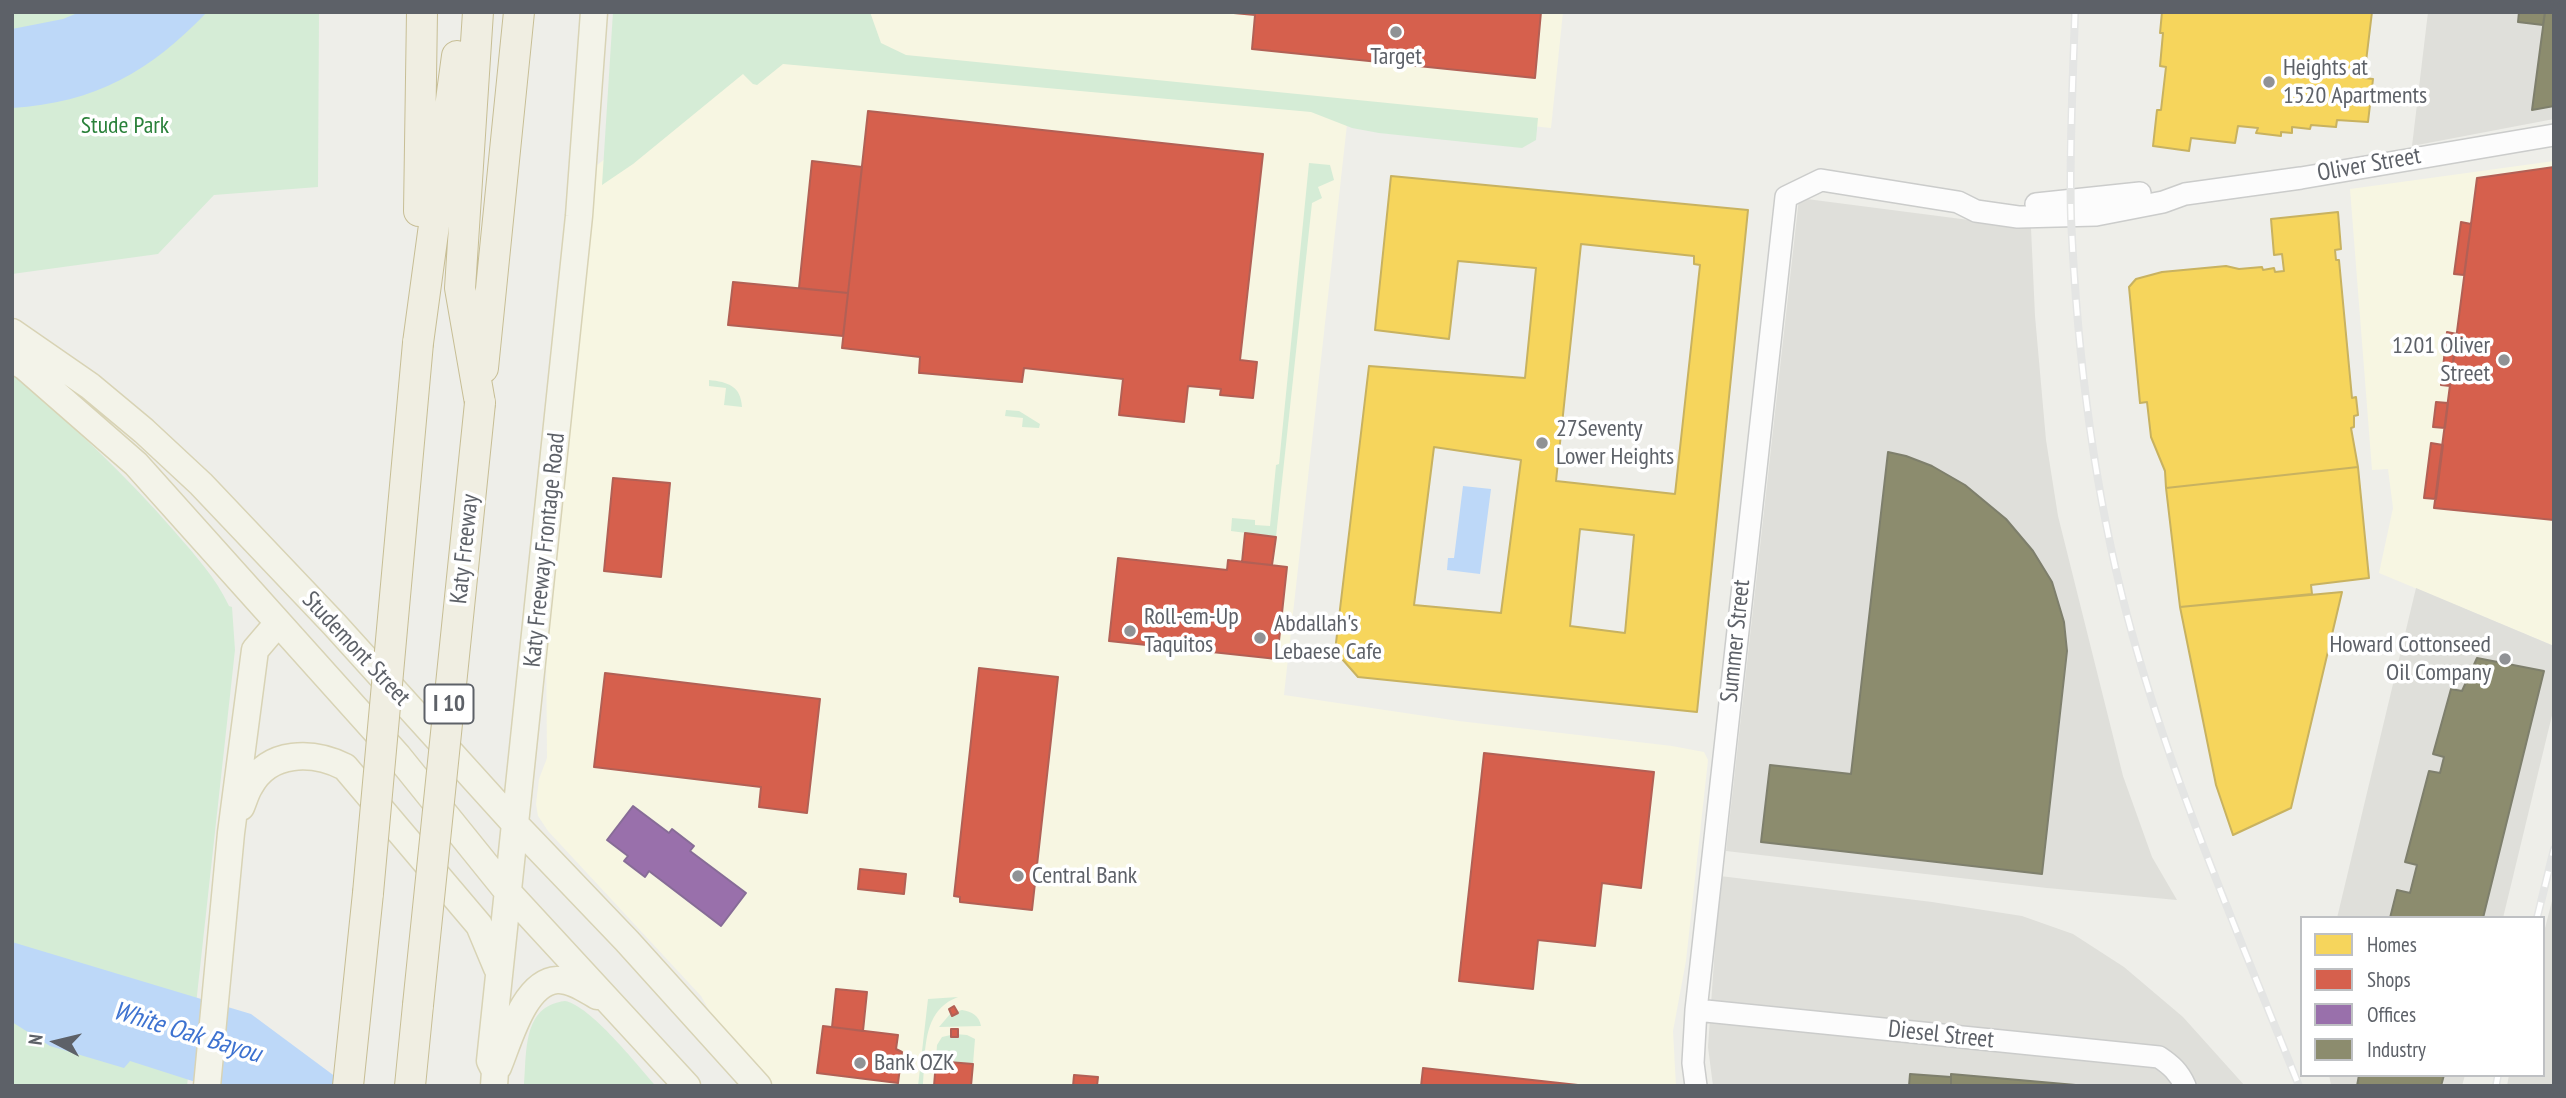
<!DOCTYPE html>
<style>
body{margin:0}
#map{position:relative;width:2566px;height:1098px;overflow:hidden;background:#eeeee9;font-family:"PT Sans Narrow",sans-serif}
canvas{display:block}
.frame{position:absolute;inset:0;border:14px solid #5d6168;pointer-events:none}
.legend{position:absolute;left:2300px;top:916px;width:245px;height:161px;box-sizing:border-box;background:#fff;border:2px solid #bec0c3;margin:0;padding:9px 12px;list-style:none;font-size:21px;color:#5d6168}
.legend li{display:flex;align-items:center;gap:14px;height:35px}
.legend b{width:35px;border:2px solid #bec0c3}
.north{position:absolute;left:21px;top:1007px;width:70px;height:70px;-webkit-text-stroke:5px #fff;paint-order:stroke;rotate:277deg;font-size:19px;font-weight:700;line-height:28px;text-align:center;color:#5d6168}
.north::after{content:'';display:block;margin:auto;width:24px;height:32px;background:#5d6168;clip-path:polygon(50% 0,100% 100%,50% 72%,0 100%)}
</style>
<div id="map">
<canvas width="2566" height="1098"></canvas>
<div class="frame"></div>
<ul class="legend">
<li><b style="height:19px;background:#f6d55c"></b>Homes</li>
<li><b style="height:19px;background:#d6604d"></b>Shops</li>
<li><b style="height:19px;background:#9970ab"></b>Offices</li>
<li><b style="height:19px;background:#8c8c6e"></b>Industry</li>
</ul>
<div class="north">N</div>
</div>
<script>
const ctx = document.querySelector('canvas').getContext('2d');
ctx.lineJoin = 'round';
function fillPath(path, color) {
  ctx.fillStyle = color;
  ctx.fill(path, 'evenodd');
}
function stroke(path, color, width, dash) {
  ctx.strokeStyle = color;
  ctx.lineWidth = width;
  ctx.lineCap = dash ? 'butt' : 'round';
  ctx.setLineDash(dash || []);
  ctx.stroke(path);
}
function label(font, color, halo, rows, align = 'center') {
  ctx.font = font + ' "PT Sans Narrow",sans-serif';
  ctx.lineWidth = 7;
  ctx.setLineDash([]);
  ctx.textBaseline = 'middle';
  ctx.strokeStyle = halo;
  ctx.fillStyle = color;
  for (const [text, x, y, turn = 0] of rows) {
    ctx.save();
    ctx.translate(x, y);
    ctx.rotate((+turn || 0) * Math.PI / 180);
    ctx.textAlign = isNaN(turn) ? turn : align;
    if (halo) ctx.strokeText(text, 0, 0);
    ctx.fillText(text, 0, 0);
    ctx.restore();
  }
}
fillPath(new Path2D(`
 M764,12H1563L1551,128L1349,106L1284,695L1459,721L1672,746L1704,752L1708,760L1686,961L1673,1031L1676,1086H771L719,1028L701,996L548,831L538,816L536,804L539,779L547,758L546,636L589,172L735,50Z
 M2554,161V646L2379,573L2393,508L2388,469L2372,470L2350,189Z`), '#f7f6e2');
fillPath(new Path2D(`
 M2428,12H2554V119L2412,146Z
 M1799,198L2031,228L2035,316L2046,440L2058,516L2123,776L2152,857L2177,900L2047,888L1726,851Z
 M2416,588L2554,646V707L2503,918H2337Z
 M1720,876L1932,902L2022,916L2073,934L2124,967L2183,1017L2245,1086H1713L1708,1047Z
 M2554,893V1086H2507L2509,1075H2543V936Z
 M2329,1075H2465L2462,1086H2334L2331,1085Z`), '#dfdfda');
fillPath(new Path2D(`
 M12,12H319L318,187L214,195L158,254L12,274Z
 M613,12H870L881,43L906,55L1538,118L1536,140L1522,148L1379,133L1352,128L1311,112L783,64L757,85L753,84L743,74L633,164L602,185Z
 M1309,163L1330,165L1334,180L1318,187L1322,198L1312,203L1276,537L1231,531L1232,518L1255,520V525L1270,526L1276,465L1279,464Z
 M12,373C70,423 125,474 175,532C195,555 216,578 229,606L232,607L235,650L187,1086H12Z
 M709,380C728,382 741,386 742,407L724,405L726,388L709,386Z
 M1006,410L1019,411L1040,424L1039,428L1022,427L1023,418L1005,416Z
 M958,997C921,1011 926,1052 923,1086H918L928,999Z
 M565,1001C591,1006 637,1065 656,1086H524C527,1052 522,1006 565,1001Z
 M962,1010C972,1012 979,1015 981,1026L939,1027L951,1013Z
 M955,1034L967,1035L975,1039L973,1064L936,1061L937,1045L942,1037Z`), '#d5ecd6');
fillPath(new Path2D(`
 M80,12H207C151,71 95,103 12,108V29L63,19Z
 M1463,486L1491,489L1480,574L1447,570L1448,558H1454Z
 M12,942L251,1014L348,1086H208L130,1061L124,1068L50,1046L12,1022Z`), '#bdd8f8');
const homes = new Path2D(`
 M2162,12H2372L2364,78L2373,79L2368,122L2337,120L2336,127L2311,125L2310,129L2292,127V133L2281,132V136L2256,133L2258,128L2238,126L2235,143L2191,138L2189,151L2153,146L2157,110H2161L2166,67L2160,66L2163,33H2160Z
 M1391,176L1748,210L1697,712L1358,677L1335,651L1369,366L1525,378L1536,268L1458,261L1449,339L1375,330ZM1434,447L1521,460L1501,613L1414,605ZM1580,529L1634,535L1625,633L1570,626Z
 M2338,212L2341,249L2335,250L2336,260H2339L2352,398L2356,397L2358,415L2354,416V427L2351,428L2358,467L2166,488L2165,471L2151,437L2147,402L2140,403L2129,287L2136,279L2162,272L2226,266L2239,269L2262,267L2263,270L2274,268L2275,272L2284,271L2282,254L2274,255L2271,219Z
 M1581,244L1694,256V264L1700,265L1675,494L1556,481Z
 M2358,467L2369,578L2311,585L2312,594L2180,607L2166,488Z
 M2342,592L2291,808L2233,835L2216,785L2180,607Z`);
fillPath(homes, '#f6d55c');
stroke(homes, '#c8b260', 2);
const shops = new Path2D(`
 M1223,12H1541L1535,78L1252,49L1255,15Z
 M868,111L1263,154L1240,360L1257,362L1253,398L1220,395L1221,389L1188,386L1184,422L1119,415L1123,379L1024,368L1022,382L921,373H919L920,357L842,348Z
 M812,161L862,167L848,293L799,288Z
 M2554,167V520L2434,508L2477,178Z
 M2461,222L2471,224L2464,275L2454,274Z
 M733,282L848,293L843,336L728,325Z
 M2447,332L2457,334L2450,386L2441,385Z
 M2436,402L2448,403L2445,428L2433,427Z
 M2431,443L2443,445L2436,499L2424,498Z
 M613,478L670,483L661,577L604,571Z
 M1245,533L1276,537L1272,565L1242,562Z
 M1118,558L1227,570L1228,560L1287,567L1277,659L1109,641Z
 M979,668L1058,677L1032,910L960,902V897L954,896Z
 M605,673L820,699L807,813L759,807L761,787L594,767Z
 M1484,753L1654,772L1641,888L1602,883L1595,946L1538,940L1533,989L1459,981Z
 M860,869L906,874L904,894L858,889Z
 M836,989L867,992L863,1031L832,1027Z
 M954,1006L958,1013L952,1016L949,1009Z
 M823,1026L898,1035L896,1049L902,1052L898,1083L817,1073Z
 M951,1029H958V1037H951Z
 M936,1061L973,1064L971,1086H934Z
 M1423,1068L1587,1086H1421Z
 M1074,1075L1098,1077L1097,1086H1073Z`);
fillPath(shops, '#d6604d');
stroke(shops, '#b26055', 2);
const offices = new Path2D(`
 M633,806L669,833L672,829L694,846L690,851L746,893L721,926L649,871L645,877L624,861L628,856L607,840Z`);
fillPath(offices, '#9970ab');
stroke(offices, '#876c97', 2);
const industry = new Path2D(`
 M2519,12H2545L2543,25L2518,22Z
 M2545,12H2554V106L2532,110Z
 M1888,452L1906,456L1932,466L1965,485L2006,519L2033,551L2052,582L2064,622L2067,651L2042,874L1761,842L1770,765L1851,774Z
 M2477,658L2544,671L2483,918H2390L2397,890L2410,893L2417,865L2405,862L2429,771L2440,773L2444,757L2433,754L2451,689L2462,691Z
 M1910,1074L1951,1077V1086H1909Z
 M1951,1074L2087,1086H1951Z
 M2359,1075H2444L2441,1086H2357Z`);
fillPath(industry, '#8c8c6e');
stroke(industry, '#7e7f6c', 2);
const minor = new Path2D(`
 M2036,204L2140,193
 M1696,1010L2159,1057C2171,1065 2179,1072 2185,1086
 M1696,1086L1693,1063L1696,1010L1786,197L1821,180L1958,202L1976,211L2018,217L2096,215L2163,202L2185,194L2301,178L2554,135`);
const major = new Path2D(`
 M12,332L90,386L144,431L201,484L334,624L516,825L627,941L758,1086
 M12,359L25,367L136,464L398,756L507,891L687,1086
 M241,807C244,800 246,792 250,786C269,750 313,751 345,767L479,925L497,968
 M498,1067C509,1041 524,982 557,980C571,979 585,989 597,996
 M207,1086L231,833L255,650L278,623
 M494,1086L495,1071L490,1061L579,216L594,12`);
const highway = new Path2D(`
 M478,12L460,288L480,403
 M419,211L422,12
 M418,343L457,56
 M483,368L519,12
 M348,1086L368,893
 M410,1086L418,1005`);
stroke(minor, '#cbcccb', 24);
stroke(major, '#d8d3b5', 29);
stroke(highway, '#c7be95', 32);
stroke(minor, '#fcfcfc', 21);
stroke(major, '#f3f3e9', 26);
stroke(highway, '#f0eee2', 30);
const rail = new Path2D(`
 M2075,12C2073,81 2069,150 2071,218C2077,351 2093,486 2127,615C2170,778 2237,930 2299,1086
 M2537,918L2554,849
 M2496,1086L2498,1075`);
stroke(rail, '#e4e5e4', 8);
stroke(rail, '#fff', 5, [16]);
const highwayBridge = new Path2D(`
 M368,893L418,343
 M418,1005L480,403`);
stroke(highwayBridge, '#c7be95', 32, []);
stroke(highwayBridge, '#f0eee2', 30);
for (const [x, y, r, color] of [
 [1396,32,7,"#909295"],
 [2269,82,7,"#909295"],
 [2504,360,7,"#909295"],
 [1542,443,7,"#909295"],
 [1130,631,7,"#909295"],
 [1260,638,7,"#909295"],
 [2505,659,7,"#909295"],
 [1018,876,7,"#909295"],
 [860,1063,7,"#909295"]
]) {
  const dot = new Path2D();
  dot.arc(x, y, r, 0, 2 * Math.PI);
  ctx.fillStyle = color;
  ctx.fill(dot);
  stroke(dot, '#fff', 2.5);
}
for (const [x, y, w] of [
 [449,704,49]
]) {
  const box = new Path2D();
  box.roundRect(x - w / 2, y - 19.5, w, 39, 5);
  ctx.fillStyle = '#fff';
  ctx.fill(box);
  stroke(box, '#5d6168', 2);
}
label('bold 23px', '#5d6168', null, [
 ["I 10",449,704]
]);
label('24px', '#5d6168', '#fff', [
 ["Target",1396,57,"center"],
 ["Heights at",2283,68],
 ["1520 Apartments",2283,96],
 ["1201 Oliver",2490,346,"right"],
 ["Street",2490,374,"right"],
 ["27Seventy",1556,429],
 ["Lower Heights",1556,457],
 ["Roll-em-Up",1144,617],
 ["Taquitos",1144,645],
 ["Abdallah's",1274,624],
 ["Lebaese Cafe",1274,652],
 ["Howard Cottonseed",2491,645,"right"],
 ["Oil Company",2491,673,"right"],
 ["Central Bank",1032,876],
 ["Bank OZK",874,1063]
], 'left');
label('24px', '#2a813a', '#fff', [
 ["Stude Park",125,126]
]);
label('24px', '#5d6168', '#fff', [
 ["Oliver Street",2369,165,-10],
 ["Katy Freeway",465,549,-84],
 ["Katy Freeway Frontage Road",545,550,-84],
 ["Summer Street",1736,641,-84],
 ["Studemont Street",356,649,47],
 ["Diesel Street",1941,1035,6]
]);
label('italic 26px', '#3d72d0', '#fff', [
 ["White Oak Bayou",187,1033,17]
]);
</script>
